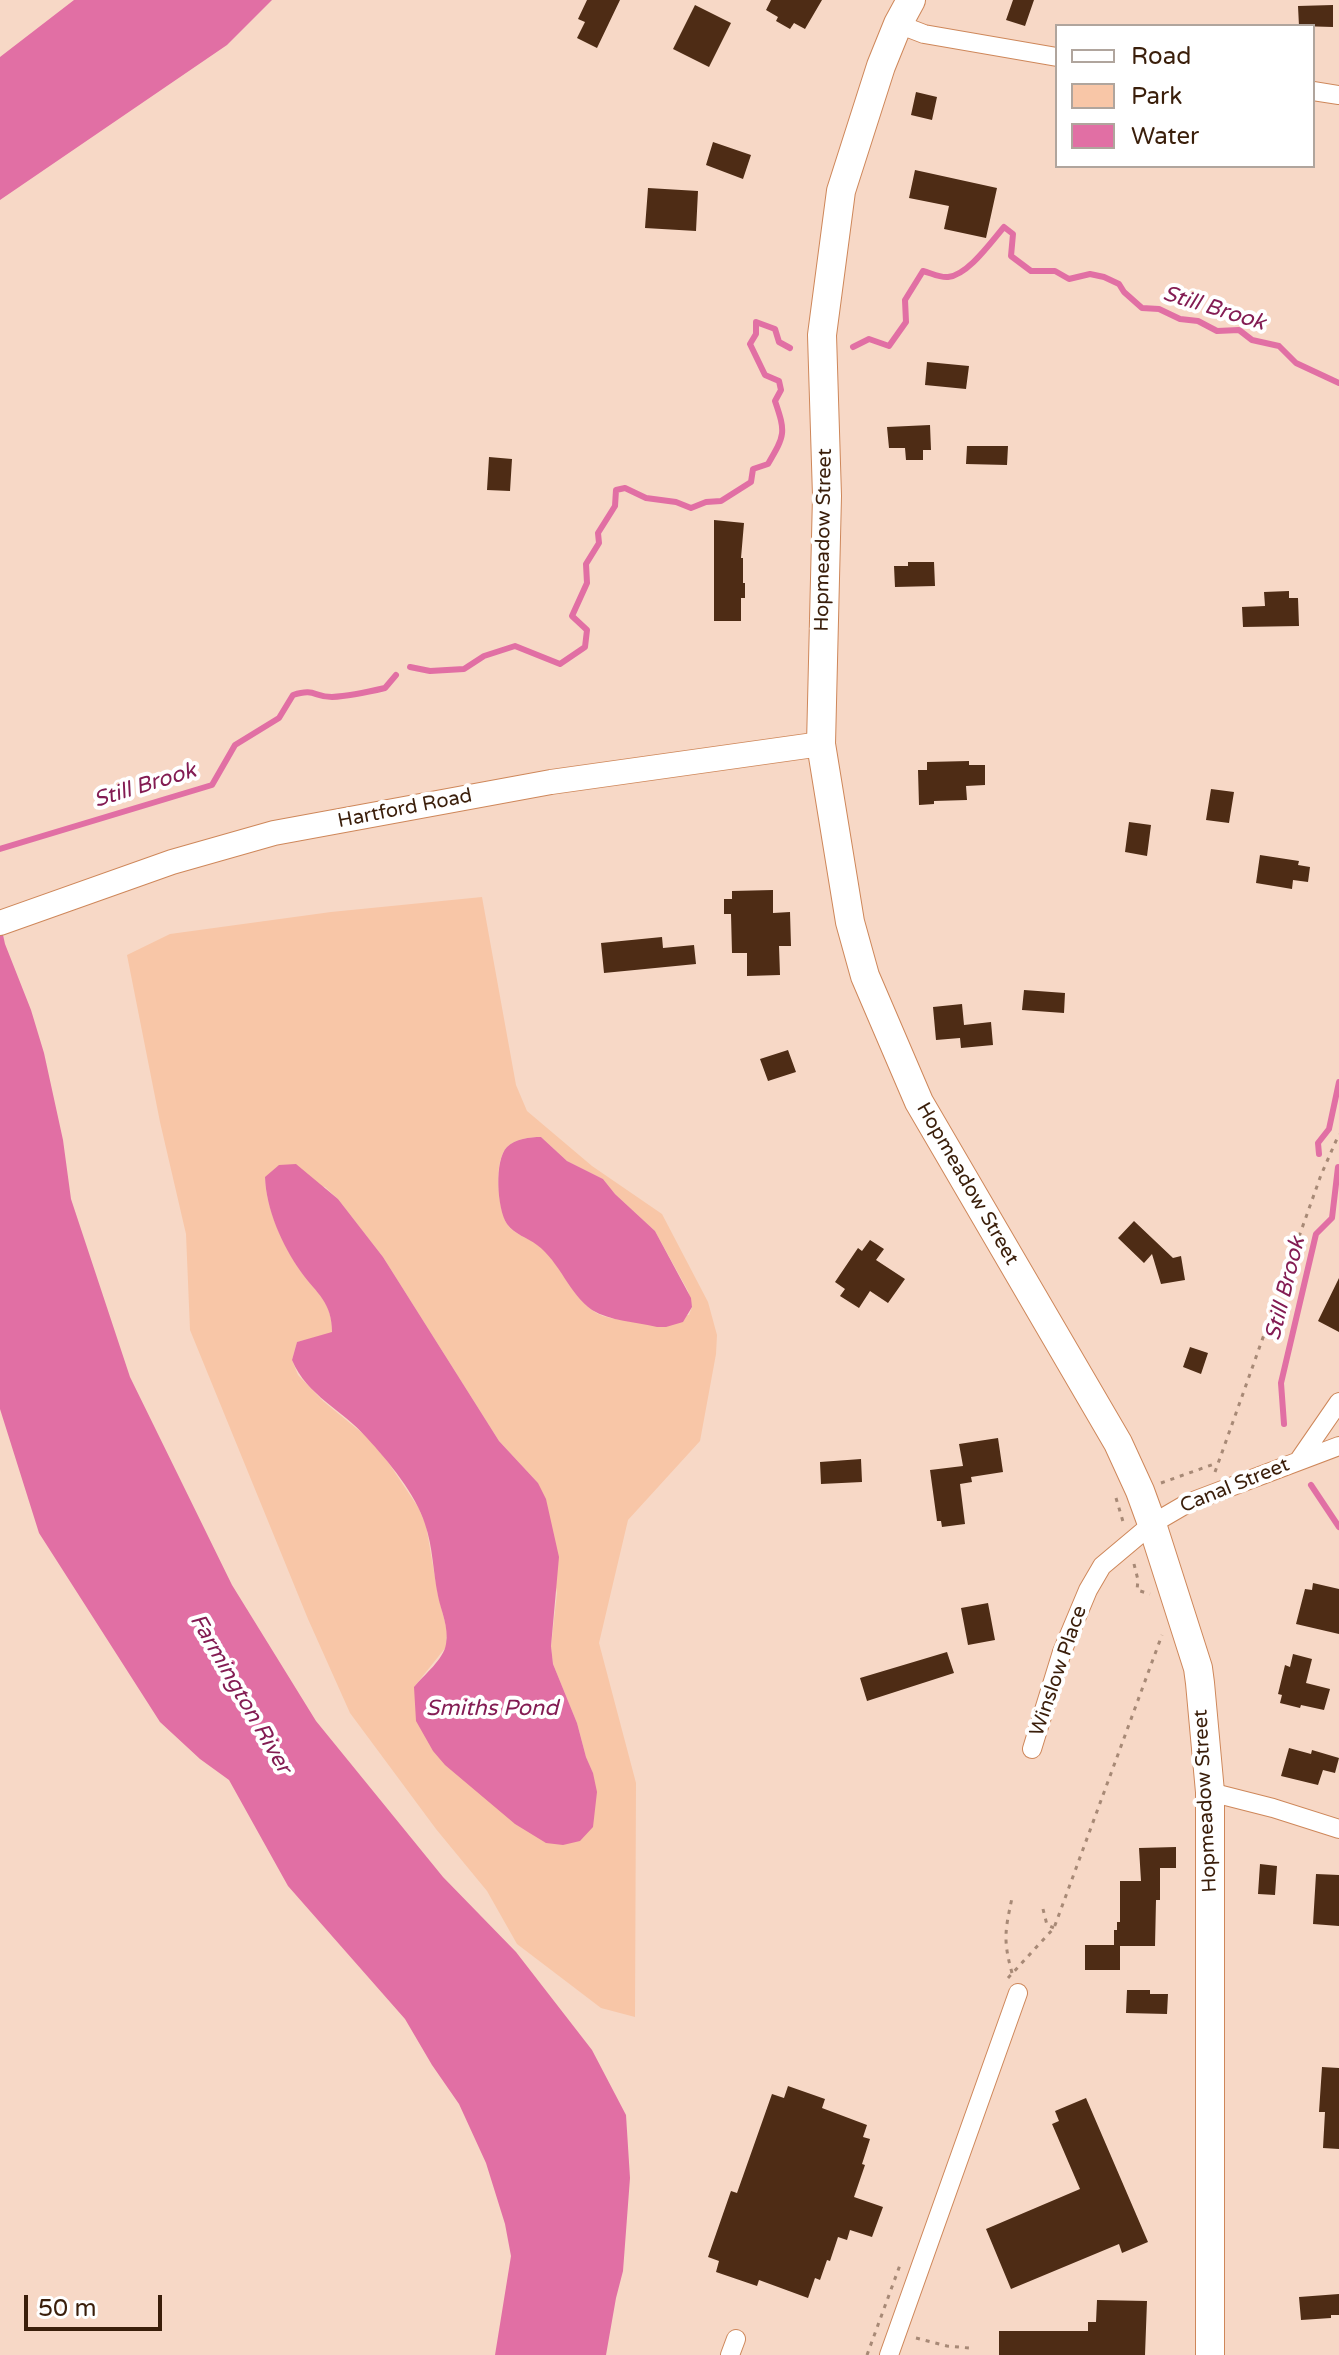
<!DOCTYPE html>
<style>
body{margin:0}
#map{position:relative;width:1339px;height:2355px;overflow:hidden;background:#f7d8c6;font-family:"Varela Round",sans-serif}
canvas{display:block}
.legend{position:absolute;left:1055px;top:24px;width:260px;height:144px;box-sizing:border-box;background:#fff;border:2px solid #b0a59d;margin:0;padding:10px 14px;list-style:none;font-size:24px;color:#3a1e0a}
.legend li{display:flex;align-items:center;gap:16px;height:40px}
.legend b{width:40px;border:2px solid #b0a59d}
.scale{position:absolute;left:24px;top:2295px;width:138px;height:36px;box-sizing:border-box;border:4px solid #3a1e0a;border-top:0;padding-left:10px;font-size:24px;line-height:28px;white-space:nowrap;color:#3a1e0a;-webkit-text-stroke:6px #fff;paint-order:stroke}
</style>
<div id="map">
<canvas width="1339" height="2355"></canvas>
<ul class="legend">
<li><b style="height:10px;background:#fff"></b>Road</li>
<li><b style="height:22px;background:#f8c6a7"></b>Park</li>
<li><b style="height:22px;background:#e16fa4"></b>Water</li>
</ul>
<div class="scale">50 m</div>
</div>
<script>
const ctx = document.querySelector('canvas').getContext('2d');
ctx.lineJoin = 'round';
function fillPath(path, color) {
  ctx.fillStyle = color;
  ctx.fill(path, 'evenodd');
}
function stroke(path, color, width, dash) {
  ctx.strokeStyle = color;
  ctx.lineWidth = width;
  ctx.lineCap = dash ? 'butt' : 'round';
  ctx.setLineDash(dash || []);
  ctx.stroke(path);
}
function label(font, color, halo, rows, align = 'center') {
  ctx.font = font + ' "Varela Round",sans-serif';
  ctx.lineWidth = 8;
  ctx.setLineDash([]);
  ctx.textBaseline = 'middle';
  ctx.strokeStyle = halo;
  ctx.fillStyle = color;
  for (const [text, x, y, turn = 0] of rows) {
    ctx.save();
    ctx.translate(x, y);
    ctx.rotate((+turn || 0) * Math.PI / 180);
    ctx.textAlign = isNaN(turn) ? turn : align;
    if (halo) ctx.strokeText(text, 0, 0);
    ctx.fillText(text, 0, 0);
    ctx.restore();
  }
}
fillPath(new Path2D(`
 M482,897L516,1085L527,1111L592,1166L662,1214L708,1302L717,1335L716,1354L700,1441L628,1520L599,1643L636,1783L635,2017L601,2008L517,1944L487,1891L436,1829L350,1713L308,1619L190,1330L186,1234L160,1122L127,955L170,934L331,912ZM541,1137L567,1161L603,1179L615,1194L655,1231L688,1291L692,1307L689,1315C662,1318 630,1325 603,1316C572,1304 563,1264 538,1245C528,1237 514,1235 507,1224C498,1208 493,1161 507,1147C515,1139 530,1137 541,1137ZM265,1177L325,1187L338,1199L383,1257L499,1441L538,1483L557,1593L551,1646L553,1664L577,1723L586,1757L593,1773L414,1687L446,1647L447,1630L438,1595L426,1525L418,1507L388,1462L367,1437L323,1401L298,1375L292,1360L297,1342L332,1333C332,1299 316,1294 299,1269C282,1242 266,1209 265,1177Z`), '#f8c6a7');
fillPath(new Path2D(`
 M74,0H272L227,45L0,200V57Z
 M0,921L5,944L31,1010L44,1053L63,1140L71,1199L130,1377L232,1585L316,1721L443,1877L516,1952L592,2050L626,2115L630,2178L623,2271L616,2298L606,2355H495L511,2256L505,2224L486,2163L459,2104L432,2065L405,2019L288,1886L229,1780L200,1759L160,1722L39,1533L0,1409Z
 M541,1137L567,1161L603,1179L615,1194L655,1231L691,1298L692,1307L683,1322L666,1327H657C636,1322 610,1321 592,1310C569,1294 560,1262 537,1245C527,1237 515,1235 507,1224C497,1209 494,1160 507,1147C515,1139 530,1137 541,1137Z
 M296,1164L338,1199L383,1257L499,1441L538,1483L546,1499L559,1557L551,1646L553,1664L577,1723L586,1757L593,1773L597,1792L593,1827L580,1841L563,1845L546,1843L515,1824L445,1765L433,1751L416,1721L414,1687C424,1675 444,1659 446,1644C449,1627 441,1611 438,1596C433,1572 433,1547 425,1524C416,1494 388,1461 367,1438C343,1410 307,1396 292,1360L297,1342L332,1332C332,1302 317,1294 301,1272C282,1245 266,1209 265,1177L279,1165Z`), '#e16fa4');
stroke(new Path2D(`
 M853,347L869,339L889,346L906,322L905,300L923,271C931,273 940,278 948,277C968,275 991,242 1004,227L1013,234L1011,256L1031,271H1055L1069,279L1090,274L1104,277L1119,284L1124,292L1142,308L1159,309L1180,319L1198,321L1217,331L1239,330L1252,340L1279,346L1296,363L1339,383
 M410,667L430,671L464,669L484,656L515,646L560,664L585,647L587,630L572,616L587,583L586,564L599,543L598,533L615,506L616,490L625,488L646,498L676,502L691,508L706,502L721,501L751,482L753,469L768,464C785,435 786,433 775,401L781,390L779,381L765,375L750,344L756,334V322L775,329L779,342L790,348
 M0,849L212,785L235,745L279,718L293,695C315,688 314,697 332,697C350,696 368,692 385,688L396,675
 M1319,1154L1318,1143L1329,1129L1339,1082
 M1284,1424L1281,1383L1316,1234L1332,1218L1338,1167
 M1311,1485L1339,1527`), '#e16fa4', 6);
fillPath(new Path2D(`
 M587,0H620L597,48L577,38L585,22L578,19Z
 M771,0H822L805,29L794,23L790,29L776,21L778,17L766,10Z
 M1013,0H1034L1025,26L1006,20Z
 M695,5L731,23L709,67L673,49Z
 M1333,5V27L1299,26L1298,6Z
 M916,92L937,97L932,120L911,115Z
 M713,142L751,155L743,179L706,165Z
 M915,170L997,188L986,238L944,229L949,206L909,198Z
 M648,188L698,191L696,231L645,228Z
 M927,362L969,366L966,389L925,385Z
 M930,425L931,450H923V460H906L905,448H889L887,427Z
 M967,446H1008L1007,465L966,464Z
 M489,457L512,459L510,491L487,490Z
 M714,520L744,523L741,558H743V583H745V598H741V621H714Z
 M908,562H934L935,586L895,587L894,566H908Z
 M1289,591V598H1298L1299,626L1243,627L1242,607L1265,606L1264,592Z
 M969,761V765H985V785L966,786L967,800L934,801V804L919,805L918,770H927V762Z
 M1211,789L1234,792L1229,823L1206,820Z
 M1129,822L1151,825L1147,856L1125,852Z
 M1260,855L1299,861L1298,865L1310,867L1308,882L1293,880L1292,889L1256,883Z
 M773,890V913L790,912L791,946H779L780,975L747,976V953H732L731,914H724V899H732V891Z
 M662,937L663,948L694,945L696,964L604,973L601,943Z
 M1024,990L1065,993L1064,1013L1022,1010Z
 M962,1004L964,1025L991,1022L993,1045L961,1048L960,1038L936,1040L933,1007Z
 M788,1050L796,1072L768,1081L760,1059Z
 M1134,1221L1173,1258L1181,1256L1185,1280L1161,1284L1152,1254L1144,1263L1118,1238Z
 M870,1240L884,1249L876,1260L905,1279L888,1303L870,1291L859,1308L840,1296L845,1289L835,1282L858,1248L862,1251Z
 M1339,1278V1332L1318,1321Z
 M1190,1347L1208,1353L1201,1374L1183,1367Z
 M998,1438L1003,1472L971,1477L972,1482L960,1484L965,1524L942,1527L941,1521H937L930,1470L963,1466L959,1444Z
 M861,1459L862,1482L821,1484L820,1462Z
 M1313,1583L1339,1589V1634L1296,1624L1305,1589L1312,1590Z
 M988,1603L995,1640L968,1645L961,1608Z
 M947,1652L954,1673L867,1701L860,1678Z
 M1293,1654L1312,1659L1306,1683L1330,1689L1324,1710L1301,1705L1300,1708L1280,1703L1282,1695L1278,1694L1285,1665L1290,1667Z
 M1289,1748L1311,1754L1312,1750L1339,1758L1335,1773L1323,1770L1318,1785L1281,1776Z
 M1176,1847V1868H1160V1900H1156L1155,1946H1120V1970H1085V1945H1114V1930H1117V1922H1120V1881H1141L1139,1848Z
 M1260,1864L1277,1866L1275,1895L1258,1894Z
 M1316,1874L1339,1875V1926L1313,1924Z
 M1127,1990H1150V1994H1168L1167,2014L1126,2013Z
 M1322,2067L1339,2068V2149L1323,2148L1325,2112H1319Z
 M788,2086L825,2099L822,2108L867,2125L863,2137L870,2139L862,2164L865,2165L854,2197L883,2207L872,2237L850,2230L847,2240L838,2237L830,2261L827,2260L820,2280L815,2278L808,2298L759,2280L757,2286L716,2272L719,2261L708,2257L731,2191L737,2193L772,2094L784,2098Z
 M1086,2098L1148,2242L1122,2253L1119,2244L1011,2289L986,2229L1080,2189L1052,2124L1059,2121L1055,2111Z
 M1339,2294V2315H1331V2318L1301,2320L1299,2297Z
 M1097,2300L1147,2301L1145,2355H999V2331H1088V2322H1096Z`), '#4e2c15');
const minor = new Path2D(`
 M898,24L924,34L1057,57
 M1313,91L1339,95
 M1299,1460L1339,1402
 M1032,1749L1062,1652L1088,1590L1102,1566L1152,1524L1188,1503L1339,1446
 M1210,1792L1273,1808L1339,1829
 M730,2355L736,2339
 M889,2355L1018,1993`);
const major = new Path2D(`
 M0,923L172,862L274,833L551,782L821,744`);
const highway = new Path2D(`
 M911,0L898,24L881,66L841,191L822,335L827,496L821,744L850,922L865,976L919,1102L1118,1443L1140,1491L1152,1524L1198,1668L1200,1683L1210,1792V2355`);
stroke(minor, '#ce875a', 20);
stroke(major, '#ce875a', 26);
stroke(highway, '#ce875a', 30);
stroke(new Path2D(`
 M1215,1472L1321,1175L1339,1134
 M1161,1483L1217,1463
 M1116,1498L1124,1525
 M1134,1564L1138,1580L1137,1590L1150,1594
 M1043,1909L1047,1925L1054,1928
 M1012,1973C1003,1940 1005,1931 1012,1898
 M1008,1978L1054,1928L1162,1635
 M916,2338L947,2346L969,2348
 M867,2355L900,2265`), '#a78976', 3, [4, 6]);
stroke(minor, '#fff', 18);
stroke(major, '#fff', 24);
stroke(highway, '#fff', 28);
label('20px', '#3a1e0a', '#fff', [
 ["Hopmeadow Street",824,540,-89],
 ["Hartford Road",405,809,-11],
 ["Hopmeadow Street",967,1184,60],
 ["Canal Street",1235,1486,-22],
 ["Winslow Place",1059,1671,-71],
 ["Hopmeadow Street",1206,1801,-93]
]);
label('italic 22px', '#831c53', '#fff', [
 ["Still Brook",1214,309,17],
 ["Still Brook",145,786,-17],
 ["Still Brook",1286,1289,-76],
 ["Farmington River",240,1694,60],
 ["Smiths Pond",492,1709]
]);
</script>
